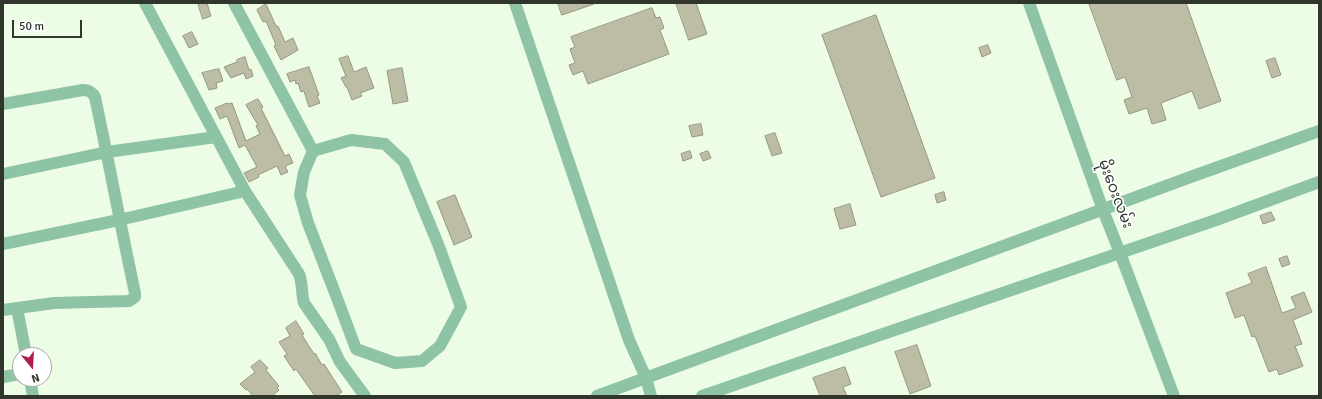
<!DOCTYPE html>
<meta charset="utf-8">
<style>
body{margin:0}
#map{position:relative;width:1322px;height:399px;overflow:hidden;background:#edfce5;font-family:Signika,sans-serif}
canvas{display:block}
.frame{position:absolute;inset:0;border:4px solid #31362d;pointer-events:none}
.north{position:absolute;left:12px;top:347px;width:40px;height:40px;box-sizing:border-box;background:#fff;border:1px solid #adafab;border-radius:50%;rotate:162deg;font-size:11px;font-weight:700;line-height:16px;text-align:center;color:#31362d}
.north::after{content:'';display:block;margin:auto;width:14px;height:18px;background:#b01e4c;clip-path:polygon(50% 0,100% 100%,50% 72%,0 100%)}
.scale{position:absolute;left:12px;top:20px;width:70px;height:18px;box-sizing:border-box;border:2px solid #31362d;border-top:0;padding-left:5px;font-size:12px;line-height:14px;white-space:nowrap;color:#31362d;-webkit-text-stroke:3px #fff;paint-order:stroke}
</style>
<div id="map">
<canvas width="1322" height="399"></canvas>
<div class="frame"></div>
<div class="north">N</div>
<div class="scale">50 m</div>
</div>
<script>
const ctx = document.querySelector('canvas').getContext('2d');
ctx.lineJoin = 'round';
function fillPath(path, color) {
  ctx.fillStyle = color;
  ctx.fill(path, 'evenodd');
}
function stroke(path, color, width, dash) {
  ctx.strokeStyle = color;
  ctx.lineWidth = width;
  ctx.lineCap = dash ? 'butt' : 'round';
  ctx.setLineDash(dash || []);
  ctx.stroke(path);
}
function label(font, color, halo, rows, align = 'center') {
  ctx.font = font + ' Signika,"Noto Sans Myanmar",sans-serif';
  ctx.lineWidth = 3.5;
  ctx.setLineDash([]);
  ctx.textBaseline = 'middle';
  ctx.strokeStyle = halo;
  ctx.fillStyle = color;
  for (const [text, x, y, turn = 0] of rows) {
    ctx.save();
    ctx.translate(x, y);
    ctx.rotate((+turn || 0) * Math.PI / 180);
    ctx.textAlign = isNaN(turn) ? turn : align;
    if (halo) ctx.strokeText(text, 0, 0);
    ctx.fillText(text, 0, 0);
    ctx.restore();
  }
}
const building = new Path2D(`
 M198,3H207L211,16L203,19Z
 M558,3H593L594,4L562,15Z
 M676,3H696L707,34L689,40Z
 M1089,3H1186L1221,101L1199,109L1192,91L1161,103L1166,120L1152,124L1147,108L1129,114L1124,100L1132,97L1125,77L1117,80Z
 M266,4L276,26H278L285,42L293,38L298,50L281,60L274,46L276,45L266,21L263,22L257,10Z
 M652,8L656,18L660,17L664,28L660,30L669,54L588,84L583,71L573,75L569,65L575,63L570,49L575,47L571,37Z
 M876,15L935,178L881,197L822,35Z
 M192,32L198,44L189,48L183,36Z
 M988,45L991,53L982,57L979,48Z
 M348,56L354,72L366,67L374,88L360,93L362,96L352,100L347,87H346L341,78L346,76L339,59Z
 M245,57L249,70L251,69L253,76L246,79L244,73L231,78L224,67L237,62V60Z
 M1275,58L1281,75L1272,78L1266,61Z
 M309,67L319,95L317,96L320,103L309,107L304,91L301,92L298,83L296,84L295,80L290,82L287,74Z
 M402,68L408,101L393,104L387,71Z
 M219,69L223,81L216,83L217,88L209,90L202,73Z
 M258,99L263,107L261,108L285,156L289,154L293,163L285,166L288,172L281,175L277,166L258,175L259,177L249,182L244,173L257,167L245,145L239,148L227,116L220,119L215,108L227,103L228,104L232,103L246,141L260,134L256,126L258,125L246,105Z
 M701,124L703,135L692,137L689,126Z
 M775,133L782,153L772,156L765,136Z
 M690,151L692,158L683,161L681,154Z
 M708,151L711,158L703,161L700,154Z
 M944,192L946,200L937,203L935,195Z
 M455,195L472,237L454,245L437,202Z
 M850,204L856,225L840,229L834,209Z
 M1271,212L1275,220L1263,224L1260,216Z
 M1287,256L1290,264L1282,267L1279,259Z
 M1266,267L1282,313L1296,308L1291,297L1304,292L1312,312L1293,320L1302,344L1295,346L1303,366L1279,375L1277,369L1269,372L1255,336L1252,337L1244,315L1235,318L1226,293L1252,283L1248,274Z
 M296,321L304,334L302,335L314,354L315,353L322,365L324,364L342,392L336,396H315L296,369L294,371L284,356L287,354L279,342L290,336L286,328Z
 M917,345L931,386L910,394L895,352Z
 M260,360L268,368L266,370L279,386L277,388L279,390L272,396H253L247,389L246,390L240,384L255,372L251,367Z
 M845,367L851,384L843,387L847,396H820L813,378Z`);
fillPath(building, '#bcbda4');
stroke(building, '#96977f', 1);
stroke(new Path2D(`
 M145,3L245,191
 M234,3L313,151
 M515,3L629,340L646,378L651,396
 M1029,3L1103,210L1120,253L1174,396
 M3,104L83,90C89,90 92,92 95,97C109,163 121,228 135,293V297L129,301L54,303L3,310
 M351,140L385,144L404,162L438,244L461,307L440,346L422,361L395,363L356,349L337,298L308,223L300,195L304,172L313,151Z
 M3,174L107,152L216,137
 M3,244L119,220L245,191L299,274C303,283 301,293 304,303L329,339L340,362L365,396
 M17,308L26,355
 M3,377L20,374
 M30,379L33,396
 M597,396L1196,175L1319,131
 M702,396L1216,220L1319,182`), '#8ec4a5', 12);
label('15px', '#31362d', '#fff', [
 ["မိုးဝေးလမ်း",1115,194,69]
]);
</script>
